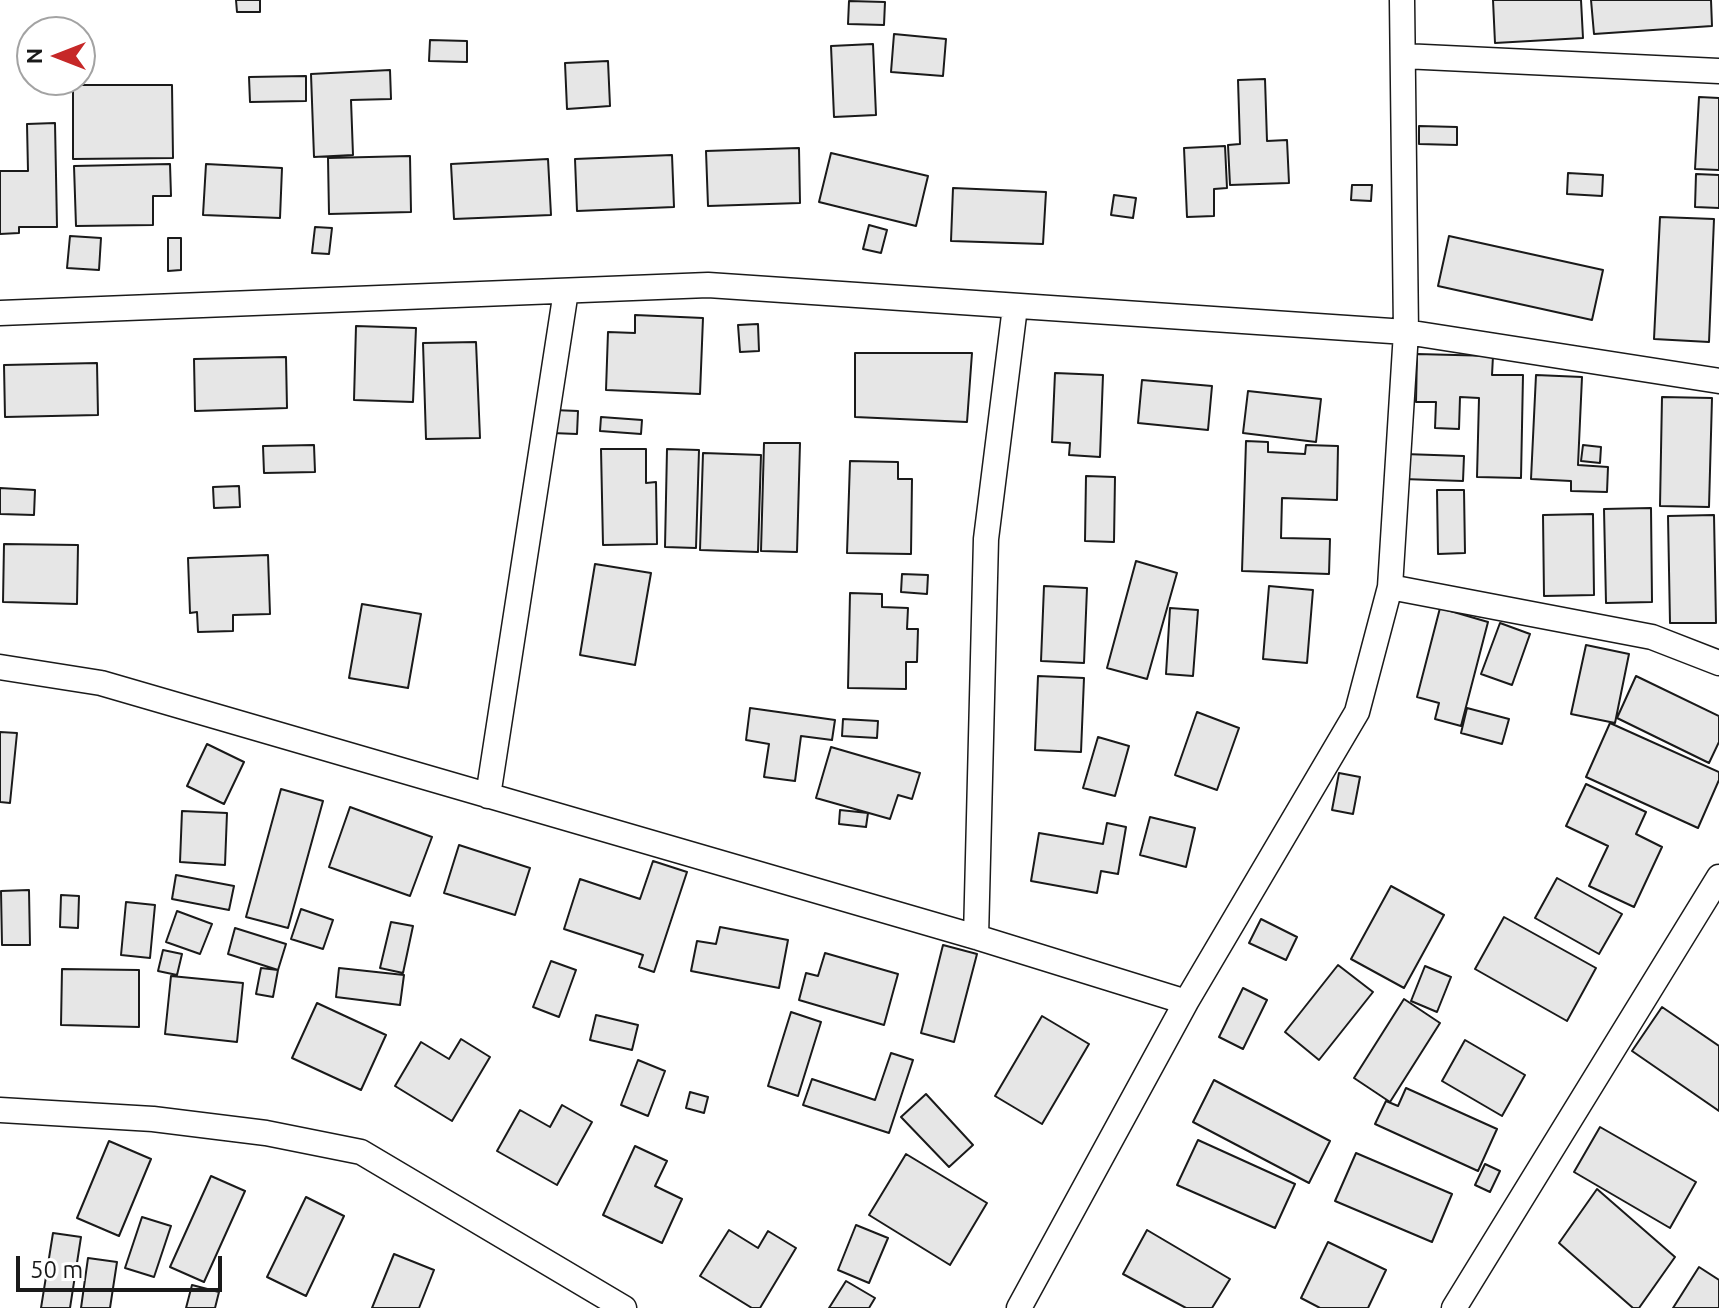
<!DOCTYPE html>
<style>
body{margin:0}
#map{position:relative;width:1719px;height:1308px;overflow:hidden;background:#fff;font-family:Ubuntu,sans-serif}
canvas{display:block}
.north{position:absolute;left:16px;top:16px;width:80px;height:80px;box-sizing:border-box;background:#fff;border:2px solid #a3a3a3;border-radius:50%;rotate:270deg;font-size:22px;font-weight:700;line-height:32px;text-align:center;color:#1a1a1a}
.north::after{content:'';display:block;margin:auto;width:28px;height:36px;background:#c62828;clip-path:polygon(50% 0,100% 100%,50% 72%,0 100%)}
.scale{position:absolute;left:16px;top:1256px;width:206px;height:36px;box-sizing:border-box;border:4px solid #1a1a1a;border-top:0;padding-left:10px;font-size:24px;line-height:28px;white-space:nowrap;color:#1a1a1a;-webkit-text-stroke:6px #fff;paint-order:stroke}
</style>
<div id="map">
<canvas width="1719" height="1308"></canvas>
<div class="north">N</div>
<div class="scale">50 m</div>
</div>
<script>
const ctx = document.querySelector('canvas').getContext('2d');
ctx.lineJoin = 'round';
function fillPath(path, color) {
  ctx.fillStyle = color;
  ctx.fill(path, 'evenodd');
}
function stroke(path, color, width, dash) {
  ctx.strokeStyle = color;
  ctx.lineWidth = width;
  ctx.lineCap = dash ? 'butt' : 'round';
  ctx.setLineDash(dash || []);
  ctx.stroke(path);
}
const building = new Path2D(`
 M236,0H260V12H237Z
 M1493,0H1581L1583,38L1495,43Z
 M1591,0H1711L1712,26L1594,34Z
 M849,1L885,2L884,25L848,24Z
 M894,34L946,39L943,76L891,72Z
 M430,40L467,41V62L429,61Z
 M873,44L876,115L834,117L831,46Z
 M608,61L610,106L567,109L565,63Z
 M390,70L391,99L351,100L353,155L314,157L311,74Z
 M306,76V101L250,102L249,77Z
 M1265,79L1267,141L1287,140L1289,183L1230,185L1228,145L1240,144L1238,80Z
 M73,85H172L173,158L73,159Z
 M1699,97L1719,98V170L1695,169Z
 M55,123L57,227H19V233L0,234V171H28L27,124Z
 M1419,126L1457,127V145L1419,144Z
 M1225,146L1227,188L1214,189V216L1187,217L1184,148Z
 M799,148L800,203L708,206L706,151Z
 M831,153L928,176L916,226L819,202Z
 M672,155L674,207L577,211L575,159Z
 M410,156L411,212L329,214L328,158Z
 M548,159L551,215L454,219L451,164Z
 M170,164L171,196H153V225L76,226L74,166Z
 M206,164L282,168L280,218L203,215Z
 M1568,173L1603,175L1602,196L1567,194Z
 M1696,174L1719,175V208L1695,207Z
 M1352,185H1372L1371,201L1351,200Z
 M953,188L1046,192L1043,244L951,241Z
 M1114,195L1136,198L1133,218L1111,215Z
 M1660,217L1714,219L1709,342L1654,339Z
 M869,225L887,230L881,253L863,249Z
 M315,227L332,228L329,254L312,253Z
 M70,236L101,238L99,270L67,268Z
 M1449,236L1603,270L1592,320L1438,286Z
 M168,238H181V270L168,271Z
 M635,315L703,318L700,394L606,390L608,332L635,333Z
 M758,324L759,351L740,352L738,325Z
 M356,326L416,328L413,402L354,400Z
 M476,342L480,438L426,439L423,343Z
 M855,353H972L967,422L855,417Z
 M1417,354L1493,356L1492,375H1523L1521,478L1477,477L1479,398L1460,397L1459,429L1435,428L1436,402H1416Z
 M286,357L287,408L195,411L194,359Z
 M97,363L98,415L5,417L4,365Z
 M1055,373L1103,375L1100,457L1069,455L1070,443L1052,442Z
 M1536,375L1582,377L1578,465L1608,467L1607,492L1571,491V481L1531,479Z
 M1142,380L1212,386L1208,430L1138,423Z
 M1248,391L1321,399L1316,442L1243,433Z
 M1662,397L1712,398L1709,507L1660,506Z
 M553,410L578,411L577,434L552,433Z
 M601,417L642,420L641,434L600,431Z
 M1246,441L1268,442V452L1305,454L1306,445L1338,446L1337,500L1282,498L1281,538L1330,539L1329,574L1242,571Z
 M764,443H800L797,552L761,551Z
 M314,445L315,472L264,473L263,446Z
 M1583,445L1601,447L1600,463L1581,461Z
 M601,449H646V483L656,482L657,544L603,545Z
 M667,449L699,450L696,548L665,547Z
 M703,453L761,455L758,552L700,550Z
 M1404,454L1464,456L1463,481L1403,479Z
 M850,461L898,462V479H912L911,554L847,553Z
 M1086,476L1115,477L1114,542L1085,541Z
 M239,486L240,507L214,508L213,487Z
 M0,488L35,490L34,515L0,514Z
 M1437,490H1464L1465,553L1438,554Z
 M1651,508L1652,602L1606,603L1604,509Z
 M1593,514L1594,595L1544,596L1543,515Z
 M1714,515L1716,623H1670L1668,516Z
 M4,544L78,545L77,604L3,602Z
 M268,555L270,614L233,615V631L198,632L197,612L190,613L188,558Z
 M1136,561L1177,573L1147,679L1107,668Z
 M595,564L651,573L635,665L580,655Z
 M902,574L928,575L927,594L901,592Z
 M1044,586L1087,588L1084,663L1041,661Z
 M1269,586L1313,590L1307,663L1263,659Z
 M850,593L882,594V607L908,608L907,629H918L917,662H906V689L848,688Z
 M362,604L421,614L408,688L349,678Z
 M1170,608L1198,610L1193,676L1166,674Z
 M1440,608L1488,622L1461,726L1435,719L1439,703L1417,697Z
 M1500,623L1530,634L1512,685L1481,674Z
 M1586,645L1629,654L1615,723L1571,714Z
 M1038,676L1084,678L1081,752L1035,750Z
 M1636,676L1719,716V742L1709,763L1617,718Z
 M750,708L835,720L832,740L801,736L795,781L764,777L769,744L746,740Z
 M1467,708L1509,719L1502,744L1461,733Z
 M1197,712L1239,728L1217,790L1175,775Z
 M843,719L878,721L877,738L842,736Z
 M1610,723L1719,772V780L1698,828L1586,777Z
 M0,732L17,733L10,803L0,802Z
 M1098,737L1129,746L1115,796L1083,788Z
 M207,744L244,762L224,804L187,786Z
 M831,747L920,773L912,799L898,795L890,819L816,798Z
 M1339,773L1360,777L1353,814L1332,810Z
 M1586,784L1646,812L1636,834L1662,847L1634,907L1589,886L1608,846L1566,826Z
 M281,789L323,801L288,928L246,917Z
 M350,807L432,837L410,896L329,867Z
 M840,810L868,813L866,827L839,824Z
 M182,811L227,813L225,865L180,862Z
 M1150,817L1195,828L1186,867L1140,855Z
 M1107,823L1126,827L1118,874L1101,871L1097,893L1031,881L1039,833L1103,844Z
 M459,845L530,868L515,915L444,893Z
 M653,861L687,872L654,972L639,967L643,955L564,929L580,879L640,899Z
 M176,875L234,886L229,910L172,899Z
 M1557,878L1622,914L1599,954L1535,918Z
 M1391,886L1444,915L1404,988L1351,959Z
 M29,890L30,945H2L1,891Z
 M61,895L79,896L78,928L60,927Z
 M126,902L155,905L150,958L121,955Z
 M301,909L333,920L323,949L291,939Z
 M177,911L212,924L200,954L166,942Z
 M1504,917L1596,968L1567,1021L1475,969Z
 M1261,919L1297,937L1286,960L1249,943Z
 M391,922L413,926L403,973L380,968Z
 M720,927L788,940L779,988L691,971L697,941L716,944Z
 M235,928L286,944L278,970L228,954Z
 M943,945L977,954L954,1042L921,1033Z
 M163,950L182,954L177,975L158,971Z
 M825,953L898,974L884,1025L799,1000L806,973L818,976Z
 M551,961L576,970L559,1017L533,1007Z
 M1338,965L1373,992L1319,1060L1285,1032Z
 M1425,966L1451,977L1437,1012L1411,1001Z
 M261,968L278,970L273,997L256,994Z
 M339,968L404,975L400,1005L336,997Z
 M62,969L139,970V1027L61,1025Z
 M171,976L243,983L237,1042L165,1034Z
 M1243,988L1267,1000L1243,1049L1219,1037Z
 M1404,999L1440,1023L1390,1102L1354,1078Z
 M317,1003L386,1035L361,1090L292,1058Z
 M1662,1007L1719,1046V1111L1632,1051Z
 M791,1012L821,1022L798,1096L768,1086Z
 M596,1015L638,1025L632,1050L590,1040Z
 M1042,1016L1089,1044L1042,1124L995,1096Z
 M461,1039L490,1057L452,1121L395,1086L421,1042L449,1059Z
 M1465,1040L1525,1075L1502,1116L1442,1081Z
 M891,1053L913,1060L889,1133L803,1105L812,1079L875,1100Z
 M638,1060L665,1071L648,1116L621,1105Z
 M1214,1080L1330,1141L1309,1183L1193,1122Z
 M1406,1088L1497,1129L1478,1171L1375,1124L1386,1101L1398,1106Z
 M690,1092L708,1097L704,1113L686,1108Z
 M926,1094L973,1145L949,1167L901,1117Z
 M562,1105L592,1122L557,1185L497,1151L520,1110L550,1127Z
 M1600,1127L1696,1182L1670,1228L1574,1172Z
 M1198,1140L1295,1184L1275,1228L1177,1185Z
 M109,1141L151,1159L119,1236L77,1218Z
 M635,1146L667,1161L655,1186L682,1199L662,1243L603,1215Z
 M1356,1153L1452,1194L1432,1242L1335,1201Z
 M906,1154L987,1203L950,1265L869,1215Z
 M1485,1164L1500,1171L1490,1192L1475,1185Z
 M211,1176L245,1191L204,1282L170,1267Z
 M1597,1189L1675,1257L1639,1308H1633L1559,1243Z
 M306,1197L344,1216L306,1296L267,1277Z
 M142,1217L171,1226L154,1277L125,1268Z
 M856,1225L888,1238L869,1283L838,1270Z
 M729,1230L758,1248L768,1231L796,1248L760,1308H752L700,1276Z
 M1147,1230L1230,1279L1212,1308H1186L1123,1274Z
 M53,1233L81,1237L70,1308H41Z
 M1328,1242L1386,1270L1368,1308H1320L1301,1298Z
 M394,1254L434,1270L419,1308H372Z
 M88,1258L117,1262L110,1308H81Z
 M1699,1267L1719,1280V1308H1673Z
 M846,1281L875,1298L869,1308H829Z
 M192,1285L219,1292L215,1308H186Z`);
fillPath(building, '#e6e6e6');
stroke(building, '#1a1a1a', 2);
const street = new Path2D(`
 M1403,56L1719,71
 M0,313L708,285L1406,332L1719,381
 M1390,587L1652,637L1719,663
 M0,667L101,683L976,937L1186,1002
 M488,796L566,291
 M976,937L986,539L1015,307
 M0,1110L153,1119L266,1133L361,1152L624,1308
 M1019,1308L1186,1002L1357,712L1390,587L1406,332L1402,0
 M1454,1308L1719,877`);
stroke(street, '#1a1a1a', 27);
stroke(street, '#fff', 24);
</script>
